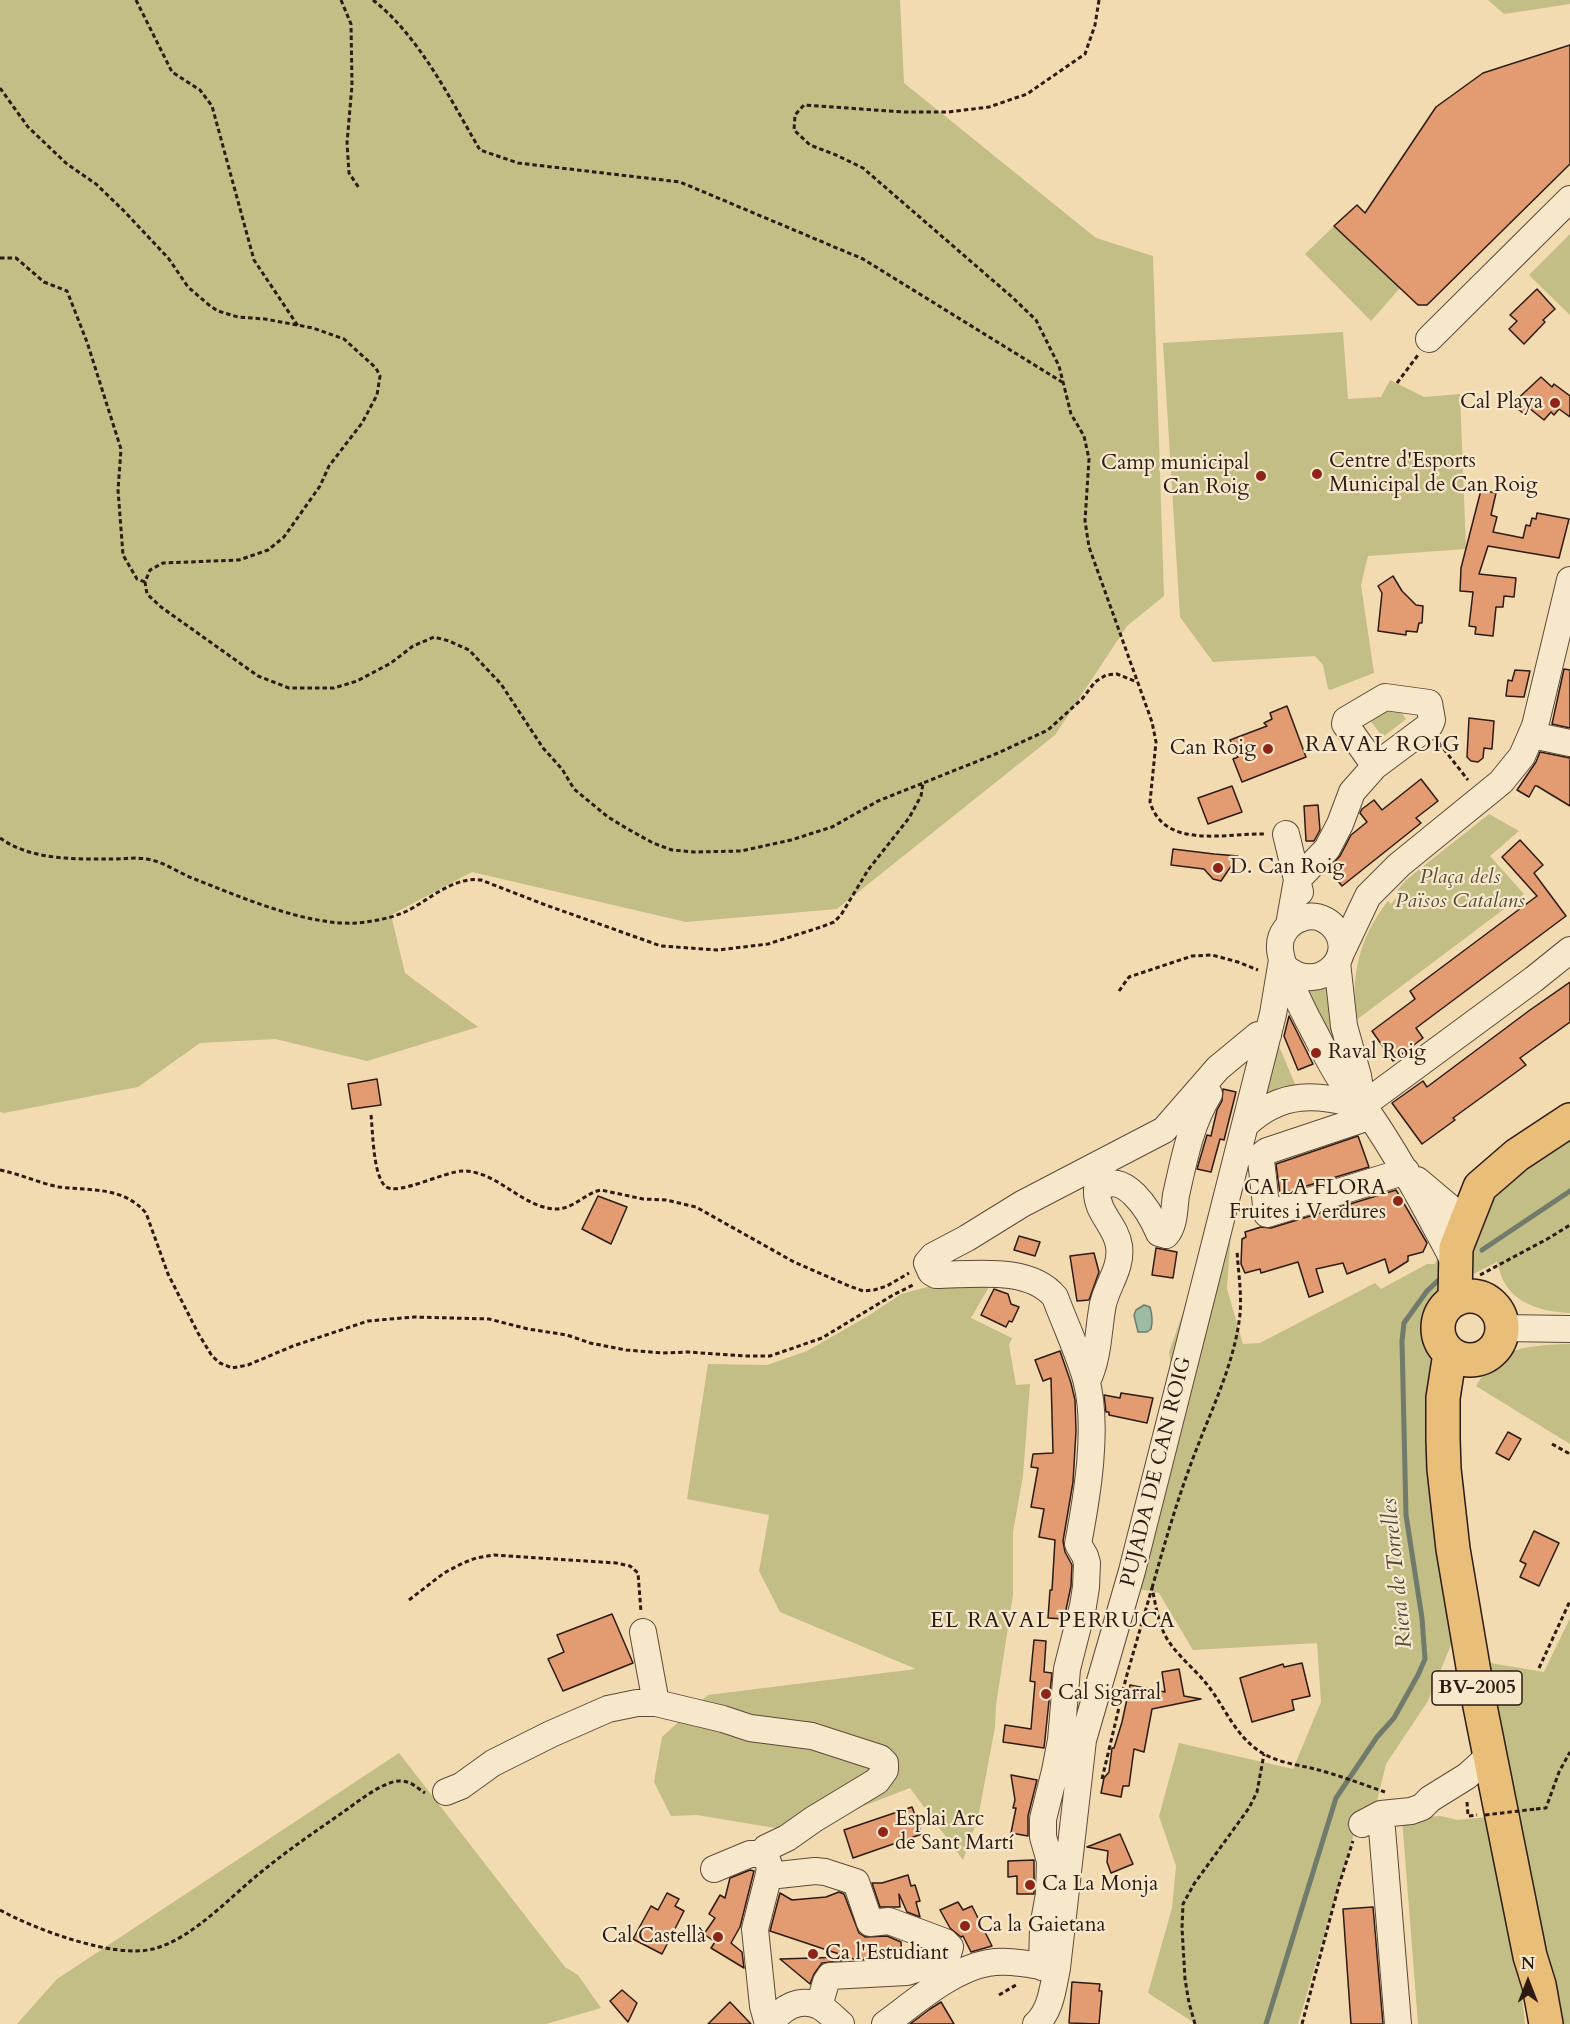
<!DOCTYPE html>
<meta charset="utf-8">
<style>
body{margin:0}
#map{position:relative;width:1570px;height:2024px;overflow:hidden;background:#f2dbb0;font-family:Cardo,serif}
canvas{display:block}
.north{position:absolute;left:1498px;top:1952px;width:60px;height:60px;-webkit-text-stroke:4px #f7e8cc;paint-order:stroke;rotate:0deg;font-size:16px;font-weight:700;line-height:24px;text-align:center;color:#2d1a12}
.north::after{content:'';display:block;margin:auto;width:21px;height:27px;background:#2d1a12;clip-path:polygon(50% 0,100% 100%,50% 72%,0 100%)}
</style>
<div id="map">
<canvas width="1570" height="2024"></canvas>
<div class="north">N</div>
</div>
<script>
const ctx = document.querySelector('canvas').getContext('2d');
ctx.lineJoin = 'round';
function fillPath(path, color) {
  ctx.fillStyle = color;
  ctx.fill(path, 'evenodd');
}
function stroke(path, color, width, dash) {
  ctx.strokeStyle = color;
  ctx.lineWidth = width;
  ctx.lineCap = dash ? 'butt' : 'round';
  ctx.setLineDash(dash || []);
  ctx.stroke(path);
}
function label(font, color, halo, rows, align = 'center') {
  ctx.font = font + ' Cardo,serif';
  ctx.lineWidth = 4.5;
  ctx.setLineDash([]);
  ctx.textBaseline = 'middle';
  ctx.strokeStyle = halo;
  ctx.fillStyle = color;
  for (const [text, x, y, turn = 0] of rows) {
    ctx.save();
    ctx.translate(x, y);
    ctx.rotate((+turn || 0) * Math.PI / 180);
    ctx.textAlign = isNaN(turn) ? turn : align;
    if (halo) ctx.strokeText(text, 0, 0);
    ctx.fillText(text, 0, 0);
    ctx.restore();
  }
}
fillPath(new Path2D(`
 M0,0H900L904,83L1096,238L1153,256L1164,596L1127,626L1055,735L837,909L686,922L472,872L391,915L405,973L478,1027L367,1061L275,1039L200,1043L138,1087L4,1113L0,1112Z
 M1488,0H1570V4L1504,14Z
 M1334,226L1400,288L1371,321L1305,254Z
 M1570,234V315L1529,275Z
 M1343,332L1348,399L1381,397L1390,380L1424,397L1460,394L1466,549L1368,556L1361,585L1374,673L1330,690L1328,689L1323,665L1315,656L1213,662L1180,617L1163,343Z
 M1393,701L1406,719L1383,737L1369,719Z
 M1489,814L1519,831L1490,856L1524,894L1355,1021C1352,974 1358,939 1388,901L1391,904L1398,896L1395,893L1406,880Z
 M1326,986L1330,989L1348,1083L1306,993Z
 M1276,1039L1298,1091L1264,1101Z
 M1570,1102V1313C1545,1312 1515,1305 1503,1280C1500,1274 1499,1267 1497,1262L1444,1289L1430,1304L1431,1453L1453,1640L1428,1701L1386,1764L1377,1801L1355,1830L1298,2024H1196L1148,1993L1172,1908L1176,1866L1159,1816L1179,1743L1293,1769L1321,1702L1317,1643L1193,1650L1159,1593L1125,1586L1173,1380L1169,1352L1216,1220L1231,1232L1227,1289L1243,1344L1260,1343L1375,1283L1381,1289L1427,1264H1435L1471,1179Z
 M993,1280L971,1318L1012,1338L1009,1345L1016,1385L1030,1384L1023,1476L1013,1532V1595L996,1705L995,1727L978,1818L963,1860L910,1788L861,1807L787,1830L697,1815L671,1816L654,1782L662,1737L708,1695L916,1669L780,1612L759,1571L769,1515L687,1499L708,1364L767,1365L807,1351L868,1316L901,1294L939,1284Z
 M1570,1344V1444L1476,1386C1481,1378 1486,1369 1492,1363C1512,1345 1545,1345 1570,1344Z
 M1570,1618V2024H1552L1504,1758L1490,1663L1544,1672Z
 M399,1753L565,1967L578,1975L601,2008L546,2024H17L57,1979Z
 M1441,1816L1457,1820L1488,1817L1520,1976L1525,2024H1418L1402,1818Z`), '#c3bd86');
const water = new Path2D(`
 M1144,1305L1150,1307C1152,1314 1153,1321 1151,1329L1147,1332H1138L1134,1315L1136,1310Z`);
fillPath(water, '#9cbca6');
stroke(water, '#707b6b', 1.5);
stroke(new Path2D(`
 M1482,1250L1570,1191
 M1266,2024L1336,1798L1377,1737L1394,1718L1418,1675L1425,1659L1422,1618L1406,1515L1402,1341L1404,1323L1427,1291L1444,1275`), '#707b6b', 5);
const building = new Path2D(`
 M1570,45V164L1427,305H1418L1334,226L1357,205L1365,213L1436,107L1483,73Z
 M1537,289L1555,309L1543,320L1545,322L1524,344L1509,329L1517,321L1510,315Z
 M1541,377L1552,387L1554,384L1570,396V417L1559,409L1554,415L1551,412L1544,420L1529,408L1524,414L1512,404Z
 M1481,490L1496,493L1491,515L1497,517L1493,532L1523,538L1526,525L1530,526L1532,518L1536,519L1537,513L1569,519L1559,558L1488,546L1479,574L1516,578L1514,597L1504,596L1503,607H1496L1493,636L1475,634L1476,627L1469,626L1473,592L1460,591L1461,568Z
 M1393,576L1402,591L1416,605L1423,606L1422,623H1419L1417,632L1406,631V635L1378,631L1382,593L1378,586Z
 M1564,669L1570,670V728L1552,724Z
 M1515,670L1530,671L1524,697L1506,696L1508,680L1512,681Z
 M1287,706L1306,757L1242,782L1233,759L1238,757L1230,740L1267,726L1264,723L1272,719L1270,713Z
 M1469,718L1494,721L1492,749L1484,748L1483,758L1478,762L1471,761L1467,757Z
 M1540,752L1570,758V806L1537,786H1535L1529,797L1517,790L1536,762Z
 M1421,779L1438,801L1416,818L1421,823L1342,886L1328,869L1340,856L1351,835L1367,822L1360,813L1362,809L1374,800L1382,810Z
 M1232,786L1242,812L1208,824L1198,798Z
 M1318,805L1320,830L1314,841H1306L1304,806Z
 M1520,840L1543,865L1534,873L1566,916L1416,1028L1423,1038L1393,1061L1372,1031L1415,999L1410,991L1537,896L1502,857Z
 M1173,849L1214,854L1238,856L1221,881L1213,879L1204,869L1171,865Z
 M1570,982V1022L1520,1058L1526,1065L1453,1118L1455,1120L1422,1144L1392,1103L1423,1081L1427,1087L1530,1010Z
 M1289,1016L1313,1064L1298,1070L1284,1036Z
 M377,1079L381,1105L352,1109L348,1084Z
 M1223,1089L1236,1092L1224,1140L1220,1139L1211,1172L1197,1169L1207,1135L1211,1136L1217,1110L1222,1101Z
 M1358,1136L1369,1167L1280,1194L1276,1164Z
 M1396,1190L1427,1243L1423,1252L1408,1256V1261L1389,1273L1385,1259L1347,1274L1343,1263L1316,1269L1323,1292L1309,1297L1298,1262L1261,1273L1260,1269L1245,1273L1241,1264L1242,1239L1246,1237L1245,1232L1261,1227L1271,1228Z
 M598,1196L627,1207L611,1244L582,1229Z
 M1019,1236L1040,1242L1035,1256L1014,1250Z
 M1156,1248L1177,1252L1173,1278L1152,1275Z
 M1094,1253L1099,1272L1089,1300L1077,1301L1070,1256Z
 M994,1289L1008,1294L1011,1304L1019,1307L1012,1322L1009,1321L1006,1327L981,1315Z
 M1060,1351L1071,1383L1075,1400L1076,1431L1073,1482L1063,1541L1065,1552L1072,1565L1071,1586L1064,1619L1048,1618L1050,1590H1052L1055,1540L1039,1537L1044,1509L1031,1507L1038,1468L1031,1467L1033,1454L1053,1453L1051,1378L1043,1381L1035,1360Z
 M1121,1393L1153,1398L1147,1423L1109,1415V1412H1106L1104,1395L1120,1398Z
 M1508,1432L1521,1439L1509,1460L1496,1453Z
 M1534,1531L1559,1543L1539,1586L1520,1577L1526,1564L1520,1561Z
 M612,1614L633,1663L563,1691L548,1659L564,1652L557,1635Z
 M1034,1640L1046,1641L1044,1672L1052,1673L1044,1748L1003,1742L1005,1725L1031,1729L1035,1682L1030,1681Z
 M1302,1663L1310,1696L1292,1700L1294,1710L1252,1722L1240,1678L1283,1664L1284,1667Z
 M1179,1669L1184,1696L1201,1699L1152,1709L1144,1752L1134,1749L1129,1786H1123L1121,1797L1101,1793L1104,1778L1109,1772L1112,1748H1114L1122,1722L1130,1685L1165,1692L1162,1672Z
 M1011,1775L1037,1780L1028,1816V1836L1011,1833L1016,1808H1013L1015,1800Z
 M912,1807L922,1834L853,1858L844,1830Z
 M1120,1834L1133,1864L1111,1873L1107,1862L1108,1851L1087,1847Z
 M1034,1860V1894H1017V1876L1008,1877V1861Z
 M750,1870L754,1871L740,1927L731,1943L742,1952L744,1968L711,1948L715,1942L704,1934L715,1918L709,1914L720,1895L725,1898L730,1878Z
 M908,1875L911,1886L915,1885L920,1901L916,1902L920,1917L907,1912L899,1894L900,1907H880L872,1883H882Z
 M839,1892L844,1894L859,1933L865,1937L887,1936L901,1942L902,1957L857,1960L770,1931L780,1893L792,1900L826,1897Z
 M667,1893L679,1899L675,1906L684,1911L662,1954L633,1939L651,1906L658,1910Z
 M958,1902L963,1910L972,1906L992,1946L971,1952L963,1936L961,1937L950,1928L940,1910Z
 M1373,1907L1383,2024H1351L1343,1909Z
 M846,1957L849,1960L822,1963L814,1974L810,1984L780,1959Z
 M1072,1982L1100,1984L1099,1991H1102L1099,2024L1069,2023Z
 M622,1990L637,2003L628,2022L610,2001Z
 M730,2002L751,2024H708Z
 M941,2002L954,2024H910L930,2009Z`);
fillPath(building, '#e39c72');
stroke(building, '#2d1a12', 1.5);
const minor = new Path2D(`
 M1429,339L1570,199
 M1532,735L1570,743
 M1286,834L1300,892
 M1289,925L1297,880L1327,849L1340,824L1352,792L1375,766L1430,725L1432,720L1429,703L1385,697L1346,720L1345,724L1375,766
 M1341,953L1368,896L1399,865L1501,782L1522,756L1535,726L1570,580
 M1337,962L1344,1026L1358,1076L1362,1102
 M1285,967C1318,997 1361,955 1332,925C1324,918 1313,914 1302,918C1289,922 1279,934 1280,948C1280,965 1300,1004 1308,1020C1319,1040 1329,1062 1341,1080C1347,1089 1356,1096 1362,1104C1388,1140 1410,1179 1431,1218C1439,1234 1449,1250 1456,1267
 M1363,1105L1534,979L1570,950
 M1369,1117L1267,1151L1262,1155L1261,1160L1267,1214L1406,1171
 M1245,1125C1283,1089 1316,1095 1363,1105
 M1417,1180L1467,1222
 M1502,1328L1570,1329
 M1087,1381C1099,1358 1098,1329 1103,1304C1108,1283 1122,1268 1119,1246C1116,1225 1096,1213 1097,1190C1123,1166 1150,1212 1159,1233L1166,1235C1175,1225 1174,1208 1176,1195C1184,1160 1190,1125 1209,1094
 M643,1632L656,1703
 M446,1792L461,1786L493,1763L551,1734L608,1709L637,1703H656L723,1719L750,1728L812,1736L880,1758L885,1763V1770L877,1781L814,1819L787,1838L766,1848L765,1854L770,1868L768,1878L755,1929L763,2006L768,2024
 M1362,1824L1381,1814L1411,1811L1422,1807L1430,1799L1467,1776L1489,1756
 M1382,1829L1398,2024
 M714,1869L750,1854H765
 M769,1876L815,1871L825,1872L856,1882L870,1923L889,1921L945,1942L950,1947L948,1954C935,1962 922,1968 907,1972L830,1976L826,1982L819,2006
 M1042,1967L1043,1927L1049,1894L1050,1861L1043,1837V1819L1055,1771L1061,1740L1067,1669L1083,1606L1086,1587L1087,1563L1085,1556L1078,1544C1087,1497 1099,1426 1086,1379C1078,1351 1065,1324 1055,1297C1029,1265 971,1275 936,1275L931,1272L927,1263L933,1256L967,1238L1022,1204L1164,1130L1218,1068L1258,1035H1268
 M770,2024C782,2008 799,1997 819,2006C827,2010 835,2019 841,2024
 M885,2024C914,2003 952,1969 988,1963C1011,1959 1034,1966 1057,1968
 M1036,2024C1051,2011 1053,1987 1057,1968L1083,1740L1132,1571L1273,1014L1282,960`);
const major = new Path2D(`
 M1438 1328a32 32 0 1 1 64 0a32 32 0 1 1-64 0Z
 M1455,1300L1456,1248L1480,1187L1517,1155L1570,1120
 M1450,1353L1443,1398V1439L1444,1469L1453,1549L1478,1696L1530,1956L1539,1985L1546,2024`);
stroke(minor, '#5e4a3a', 28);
stroke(major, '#2d1a12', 36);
stroke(new Path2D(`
 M136,0L172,72L200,90L212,106L254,260L298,326
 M341,0L351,24L352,85L347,143L349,173L359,188
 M373,0C420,37 450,99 480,150L518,163L680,182L863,259L1062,382
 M1099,0L1095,25L1085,54L1027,94L989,107L948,112H904L804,105L795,115L794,130L810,145L836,155L863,168L1012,297L1036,320L1059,366L1071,414L1084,436L1089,459L1085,521L1089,547L1152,722L1156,742L1150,802C1164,850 1227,833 1265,834
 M0,88L28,127L67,164L96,184L125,212L169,259L188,287L209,305L218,311L238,317L265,319L313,328L344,339L376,368L380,376L377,395L362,423L329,466L320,486L284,537L268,550L239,560L163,563L150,570L145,582L147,594L161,607L258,676L289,688H334L357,681L391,663L413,646L434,637L449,641L469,650L501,684L543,748L562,769L574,789L608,817L626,828L653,843L672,850L694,852L741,851L791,840L832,827L878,801L923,783
 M0,258H16L44,282L67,291L87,342L121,449L118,490L123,555L137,579L145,582
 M1397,383L1418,355
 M1439,743L1468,780
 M0,838C32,861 77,859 114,859C125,859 136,857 146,859C163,861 177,872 192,878C241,897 306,926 358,923C375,921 392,918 407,911C429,900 454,876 481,880L543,904L661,946L718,950L768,944L821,927L834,922L841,915L868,870L909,818L921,796L923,783L998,753L1048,730L1082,699L1095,682L1106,675L1117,674L1137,682
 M1119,991L1129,977L1192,956L1212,955L1238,962L1258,970
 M371,1115C373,1133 373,1174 385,1186C396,1197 445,1171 463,1171C498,1171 522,1208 556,1209C574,1209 585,1193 601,1190L643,1199L666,1200L696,1207L794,1262L849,1286L863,1291L874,1290L887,1286L909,1273
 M0,1170C20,1174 39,1183 59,1187C90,1191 123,1186 146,1213L168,1274L198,1333L212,1356L220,1363L232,1368L248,1365L293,1346L368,1321L414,1317L489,1319L528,1329L567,1335L590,1343L626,1350L662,1353L688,1352L745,1356H770L822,1338L893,1295L915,1284
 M1480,1275L1549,1238L1570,1225
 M1552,1444L1570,1454
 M1152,1588C1165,1542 1178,1497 1195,1453C1212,1408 1235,1362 1240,1314C1242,1293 1238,1271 1237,1250
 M409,1600L444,1573L463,1563L476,1558L494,1555L616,1563L630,1566L638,1573L641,1612
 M1539,1668L1570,1601
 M1102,1779L1126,1678L1152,1588C1155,1601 1157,1616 1162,1628C1169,1649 1191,1665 1205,1682C1226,1707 1235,1739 1266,1755C1281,1763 1299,1765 1315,1769C1338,1775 1362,1784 1385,1792
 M1467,1802L1468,1816L1477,1815
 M1536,1809L1546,1808L1559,1772L1570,1752
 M0,1910C34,1929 114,1959 153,1949C192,1939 229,1898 260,1873C289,1849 319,1829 349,1808C361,1799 386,1780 401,1781C411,1781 417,1788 425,1793
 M999,1995L1016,1985
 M1195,2024L1189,2003L1185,1979L1182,1928L1183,1904L1194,1884L1249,1808L1257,1792L1264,1754
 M1302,2024L1339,1885L1353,1841`), '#2d1a12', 3, [4.5, 3]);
stroke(minor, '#f7e8cc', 26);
stroke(major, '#e9be78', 33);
stroke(new Path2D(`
 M1485,1815L1536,1809`), '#2d1a12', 3, [4.5, 3]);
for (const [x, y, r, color] of [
 [1555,403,6,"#8f2418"],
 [1317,474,6,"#8f2418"],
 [1261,476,6,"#8f2418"],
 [1268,749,6,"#8f2418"],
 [1218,868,6,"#8f2418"],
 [1316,1053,6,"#8f2418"],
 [1398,1201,6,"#8f2418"],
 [1046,1694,6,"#8f2418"],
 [883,1832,6,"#8f2418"],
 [1030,1885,6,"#8f2418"],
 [965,1926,6,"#8f2418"],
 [718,1937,6,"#8f2418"],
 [813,1954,6,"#8f2418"]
]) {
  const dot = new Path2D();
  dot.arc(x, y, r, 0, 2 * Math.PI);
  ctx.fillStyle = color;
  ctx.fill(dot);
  stroke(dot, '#f7e8cc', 2);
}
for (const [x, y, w] of [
 [1477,1688,90]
]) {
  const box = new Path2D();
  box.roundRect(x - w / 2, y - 17, w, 34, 4.5);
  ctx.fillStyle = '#f7e8cc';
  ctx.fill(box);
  stroke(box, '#2d1a12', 1.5);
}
label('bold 20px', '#2d1a12', null, [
 ["BV-2005",1477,1688]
]);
label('21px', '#2d1a12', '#f7e8cc', [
 ["Cal Playa",1543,403,"right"],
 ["Centre d'Esports",1329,462],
 ["Municipal de Can Roig",1329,486],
 ["Camp municipal",1249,464,"right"],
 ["Can Roig",1249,488,"right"],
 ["Can Roig",1256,749,"right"],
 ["D. Can Roig",1230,868],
 ["Raval Roig",1328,1053],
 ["CA LA FLORA",1386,1189,"right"],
 ["Fruites i Verdures",1386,1213,"right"],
 ["Cal Sigarral",1058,1694],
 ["Esplai Arc",895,1820],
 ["de Sant Martí",895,1844],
 ["Ca La Monja",1042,1885],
 ["Ca la Gaietana",977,1926],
 ["Cal Castellà",706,1937,"right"],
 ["Ca l'Estudiant",825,1954]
], 'left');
label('italic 21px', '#5a4b35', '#f7e8cc', [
 ["Plaça dels",1460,878],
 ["Països Catalans",1460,902]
]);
label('21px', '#2d1a12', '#f7e8cc', [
 ["PUJADA DE CAN ROIG",1157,1472,-76]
]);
ctx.letterSpacing = '1.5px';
label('22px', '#2d1a12', '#f7e8cc', [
 ["RAVAL ROIG",1383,746],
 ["EL RAVAL PERRUCA",1053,1622]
]);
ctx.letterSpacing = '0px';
label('italic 22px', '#4e4b3e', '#f7e8cc', [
 ["Riera de Torrelles",1398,1573,-96]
]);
</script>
